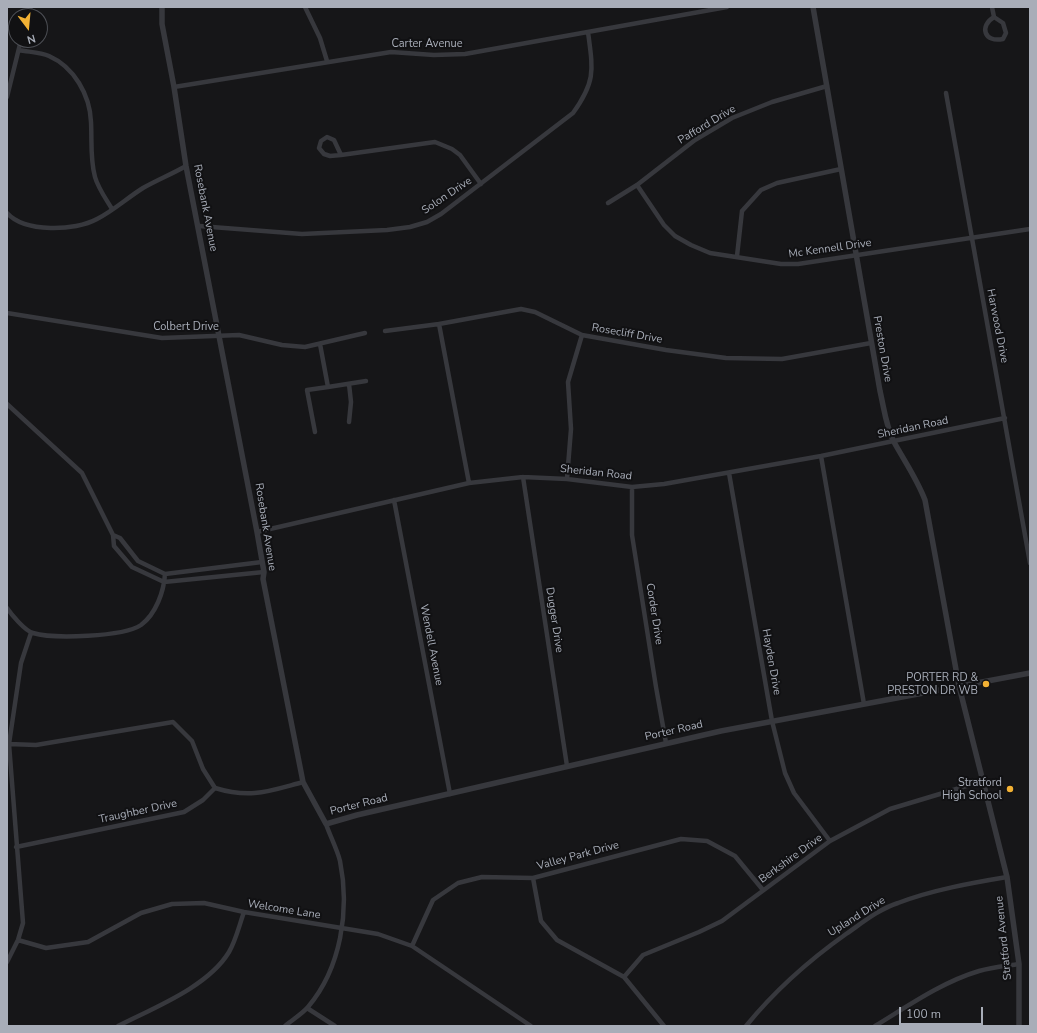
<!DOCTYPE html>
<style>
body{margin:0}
#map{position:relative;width:1037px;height:1033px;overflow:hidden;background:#161618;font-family:"Nunito Sans",sans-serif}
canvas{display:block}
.frame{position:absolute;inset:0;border:8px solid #a8adb8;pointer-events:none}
.north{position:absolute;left:8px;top:8px;width:40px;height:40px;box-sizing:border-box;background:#111113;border:1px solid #4d4f55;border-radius:50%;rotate:164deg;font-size:11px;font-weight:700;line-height:16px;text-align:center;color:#a8adb8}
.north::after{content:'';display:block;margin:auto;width:14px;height:18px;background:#f2b134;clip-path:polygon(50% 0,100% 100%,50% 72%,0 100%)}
.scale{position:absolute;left:899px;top:1007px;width:84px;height:18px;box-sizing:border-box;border:2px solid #a8adb8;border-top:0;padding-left:5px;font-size:12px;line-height:14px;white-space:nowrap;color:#a8adb8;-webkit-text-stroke:3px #111113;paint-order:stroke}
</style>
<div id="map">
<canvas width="1037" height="1033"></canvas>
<div class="frame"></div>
<div class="north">N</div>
<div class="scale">100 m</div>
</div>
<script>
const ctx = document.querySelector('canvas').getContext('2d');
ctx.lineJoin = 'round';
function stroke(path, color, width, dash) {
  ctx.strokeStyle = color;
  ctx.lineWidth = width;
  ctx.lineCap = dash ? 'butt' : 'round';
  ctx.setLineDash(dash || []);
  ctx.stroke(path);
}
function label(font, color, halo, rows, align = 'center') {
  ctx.font = font + ' "Nunito Sans",sans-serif';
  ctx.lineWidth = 4;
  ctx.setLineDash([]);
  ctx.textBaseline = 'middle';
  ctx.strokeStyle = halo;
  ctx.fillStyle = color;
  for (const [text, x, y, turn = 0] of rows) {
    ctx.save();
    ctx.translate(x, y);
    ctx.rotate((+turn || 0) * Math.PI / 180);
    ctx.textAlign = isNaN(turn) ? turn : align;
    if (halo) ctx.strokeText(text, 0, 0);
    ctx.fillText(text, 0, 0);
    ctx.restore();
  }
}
stroke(new Path2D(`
 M305,7L320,38L327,61
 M992,7L994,17
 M26,16L31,7
 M994,17L1003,23L1006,33L1003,39C984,43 979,26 994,17Z
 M19,50C28,52 40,52 49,56C74,67 90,95 91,122C92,140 90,159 95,177C98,188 106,199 112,209
 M174,87L391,52L434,55L465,54L727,7
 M946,93L1030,563
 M7,97L21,40
 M341,155L330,156L324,154L319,148L321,141L327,137L334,140L341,155L435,142L452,149L460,155L481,184
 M637,185L664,225L675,236L691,245L710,253L781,264H798L1030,229
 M608,203L637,185L695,140L732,118L772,102L827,86
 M7,213C25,233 75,231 97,219C113,211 127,198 143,188C157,180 172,174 186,166
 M199,226L302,234L387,230L410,227L427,222L441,214L573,113C596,81 593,70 588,32
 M737,256L742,211L761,190L777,183L841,169
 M7,313L162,338L239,335L282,345L305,347L365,333
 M439,324L469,483
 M385,331L439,324L521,309L535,312L582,335L666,350L726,358L782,359L871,343
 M320,344L328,387L366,381
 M349,384L351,402L349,422
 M7,404L82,473L113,535L114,546L132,567L164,582L264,572
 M315,432L307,390L328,387
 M821,456L864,704
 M729,473L772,721L785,773L794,793L830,841
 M523,477L567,766
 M567,479L571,429L568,382L582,335
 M632,487V535L656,687L666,743
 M394,500L450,794
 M257,532L469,483L523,477L567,479L632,487L664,484L821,456L1005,418
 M113,535L120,538L138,561L165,574L262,562
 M7,608C11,614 25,631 33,633C53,639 123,637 141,625C156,614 164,591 165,574
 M9,744L36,745L173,722L192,741L203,769L215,788
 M16,847L184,812L203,800L215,788C251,799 269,791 303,782
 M533,878L541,921L557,940L624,977L664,1026
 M18,940L46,948L88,942L141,913L172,904L204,903L244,912L378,934L412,946L531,1026
 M412,946L433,900L458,883L482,877L533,878L681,839L707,841L735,856L763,890
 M7,962L18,940L23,923L9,744L21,663L31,633
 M624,977L643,955L699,932L722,921L830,841L890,809L983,781
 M307,1008L335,1026
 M118,1026C153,1008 208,987 229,952C236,940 239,926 244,912
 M285,1026C292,1020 302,1014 308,1007C341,968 350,910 340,861C337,849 330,836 326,824
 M746,1026C776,989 808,961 846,934C862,923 879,909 898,903C932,890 971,883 1007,877
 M875,1026C908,1006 942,982 979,971C992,967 1006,966 1019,964`), '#37383d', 4.5);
stroke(new Path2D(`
 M162,7V24L174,87L186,166L257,532L264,572L263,579L303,782L326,824L357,815L721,731L1030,673
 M813,7L880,391C884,408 886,427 894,442C905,462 917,479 925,500L959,686L1007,877L1019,964V1026`), '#37383d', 5.5);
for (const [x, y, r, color] of [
 [986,684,4,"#f2b134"],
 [1010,789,4,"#f2b134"]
]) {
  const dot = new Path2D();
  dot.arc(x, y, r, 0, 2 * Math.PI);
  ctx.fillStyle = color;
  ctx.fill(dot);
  stroke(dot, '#111113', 1.5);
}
label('11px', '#a8adb8', '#111113', [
 ["Carter Avenue",427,44],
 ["Pafford Drive",707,125,-31],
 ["Solon Drive",447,196,-34],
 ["Rosebank Avenue",205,208,79],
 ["Mc Kennell Drive",830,249,-8],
 ["Harwood Drive",997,326,79],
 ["Colbert Drive",186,327],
 ["Rosecliff Drive",627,334,10],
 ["Preston Drive",882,349,80],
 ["Sheridan Road",913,428,-12],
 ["Sheridan Road",596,473,6],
 ["Rosebank Avenue",265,527,81],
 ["Corder Drive",654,614,81],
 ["Dugger Drive",554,620,81],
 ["Wendell Avenue",431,645,79],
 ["Hayden Drive",771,662,80],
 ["Porter Road",674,731,-13],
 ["Porter Road",359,805,-14],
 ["Traughber Drive",138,812,-12],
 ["Valley Park Drive",578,856,-15],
 ["Berkshire Drive",791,859,-36],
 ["Welcome Lane",284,910,9],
 ["Upland Drive",857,917,-32],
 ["Stratford Avenue",1004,938,-96]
]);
label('11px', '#a8adb8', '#111113', [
 ["PORTER RD &",978,678],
 ["PRESTON DR WB",978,691],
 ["Stratford",1002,783],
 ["High School",1002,796]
], 'right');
</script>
